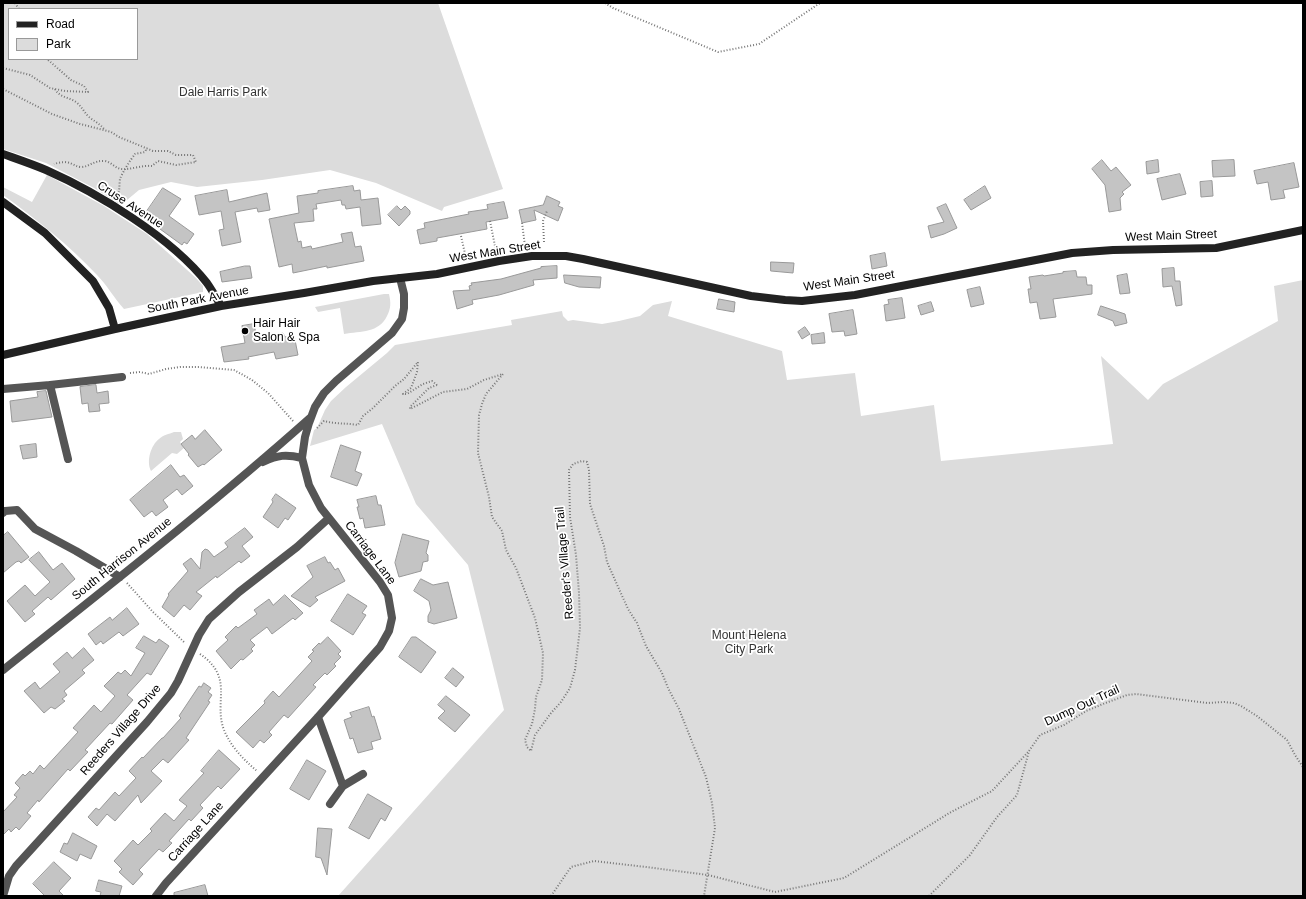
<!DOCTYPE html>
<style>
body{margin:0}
#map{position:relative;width:1306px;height:899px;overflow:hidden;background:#fff;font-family:Arial,sans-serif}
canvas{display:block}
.frame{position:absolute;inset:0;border:4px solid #000;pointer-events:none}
.legend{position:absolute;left:8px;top:8px;width:130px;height:52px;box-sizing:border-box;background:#fff;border:1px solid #999;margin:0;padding:5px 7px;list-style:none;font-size:12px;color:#000}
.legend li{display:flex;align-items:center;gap:8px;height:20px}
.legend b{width:20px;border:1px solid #999}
</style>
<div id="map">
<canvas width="1306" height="899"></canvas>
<div class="frame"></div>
<ul class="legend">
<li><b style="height:5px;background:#222"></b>Road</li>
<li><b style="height:11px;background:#dcdcdc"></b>Park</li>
</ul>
</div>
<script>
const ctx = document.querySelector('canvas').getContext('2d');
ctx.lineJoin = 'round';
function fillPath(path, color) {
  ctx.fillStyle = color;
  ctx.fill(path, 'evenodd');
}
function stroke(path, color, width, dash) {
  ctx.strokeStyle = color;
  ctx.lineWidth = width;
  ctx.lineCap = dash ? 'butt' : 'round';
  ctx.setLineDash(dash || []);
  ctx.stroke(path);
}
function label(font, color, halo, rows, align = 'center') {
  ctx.font = font + ' Arial,sans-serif';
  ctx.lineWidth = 3.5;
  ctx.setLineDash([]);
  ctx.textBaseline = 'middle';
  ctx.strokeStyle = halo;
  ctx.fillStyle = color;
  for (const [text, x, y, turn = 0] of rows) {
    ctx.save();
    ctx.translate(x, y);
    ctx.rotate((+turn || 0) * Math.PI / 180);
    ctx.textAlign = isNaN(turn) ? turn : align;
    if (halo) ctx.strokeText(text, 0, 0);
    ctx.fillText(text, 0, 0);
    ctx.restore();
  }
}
fillPath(new Path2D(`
 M3,3H438L503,189L444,207L442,211L376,183L330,170L262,180L197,187L171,182L139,190L121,205L94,188L46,163L3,149ZM9,9H137V59H9Z
 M47,175L104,206L147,234L196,278L203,286V292L124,309C114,298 107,285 97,275C69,245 36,219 3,195V187L32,202Z
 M1303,280V896H338L504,710L468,565L416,504L382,424L310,446L314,430L317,428L325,410L331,401L346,387L387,353L395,345L512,325L511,320L562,311L563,316L568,321L573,320L602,324L619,321L640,316L653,305L672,301L668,316L782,351L787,380L855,373L861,416L934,405L941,461L1113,444L1101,356L1148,400L1163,384L1278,321L1274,286Z
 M384,294H389C391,303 391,308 387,316C379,333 361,331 344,334L340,308L318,312L315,307Z
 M174,432H181L183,439L180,442L184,448L177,454L172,453L151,471C146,461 151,445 159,439C163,435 169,434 174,432Z`), '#dcdcdc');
const building = new Path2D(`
 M1102,160L1111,171L1116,167L1131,185L1122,192L1124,194L1120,198L1121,210L1109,212L1105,185L1092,169Z
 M1158,160L1159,172L1147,174L1146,162Z
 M1234,160L1235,176L1213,177L1212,161Z
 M1294,163L1299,187L1283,190L1285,198L1271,200L1268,182L1257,184L1254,171Z
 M1180,174L1186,194L1162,200L1157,179Z
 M1212,181L1213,196L1201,197L1200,182Z
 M353,186L354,191L360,190L361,200L378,198L381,224L362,226L360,207L346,209L345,205H342L341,200L316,204L317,209H313L314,221L294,223L298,242L301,241L302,248L311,246L312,249L343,242L341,234L352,232L355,247L361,246L364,261L327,268V266L293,273L292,264L279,267L269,219L299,213L297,196L318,193V191Z
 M985,186L991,198L971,210L964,200Z
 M163,188L181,199L169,216L194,234L187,244L184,242L182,245L160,229L162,225L145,214Z
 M227,190L229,202L267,193L270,210L258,212L257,208L235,212L241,242L222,246L219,230L224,229L221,211L199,215L195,196Z
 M547,196L560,202L558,206L563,208L558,221L534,210L536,220L522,223L519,210L543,205Z
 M504,202L508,218L486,222L487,229L437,238V241L420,244L417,230L425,228L424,223L469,214L468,212L488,209L487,205Z
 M946,204L957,228L944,234L931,238L928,226L944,222L937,208Z
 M397,206L401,210L405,206L410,211V214L399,226L388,215Z
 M885,253L887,266L872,269L870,256Z
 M771,262L794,263L793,273L771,271Z
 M245,266H250L252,278L222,282L220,272Z
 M557,266V278L533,280L534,285L499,295L472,300L473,304L457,309L453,291L470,290L469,286L472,285L471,283L501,279L541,268V267Z
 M1174,268L1175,281H1180L1182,305L1176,306L1172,286L1163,287L1162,269Z
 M1076,271L1077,277H1086L1087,285H1092V294L1053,299L1056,317L1040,319L1037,302L1030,303L1028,289H1031L1029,277L1043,275L1044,276L1063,273V272Z
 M1127,274L1130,293L1120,294L1117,276Z
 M564,275L601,277L600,288L579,287L565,283Z
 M980,287L984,304L971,307L967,290Z
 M902,298L905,318L886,321L884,305L889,304L888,300Z
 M719,299L735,302L734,312L717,309Z
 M931,302L934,311L921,315L918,306Z
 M1101,306L1125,314L1127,323L1115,326L1113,321L1098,315Z
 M853,310L857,334L845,336L844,331L832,332L829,314Z
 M254,324L257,339L283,333L285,337L294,335L298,355L276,359L274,352L248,357L249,359L224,362L221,347L245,343L242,326Z
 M805,327L810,334L802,339L798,332Z
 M824,333L825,343L812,344L811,335Z
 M96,385L97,393L108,391L109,403L99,404L100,411L89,412L88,403L82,404L80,387Z
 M46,391L52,417L12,422L10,401L38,397L37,392Z
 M205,430L222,450L204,465L203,464L198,467L188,455L189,454L181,444L192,435L195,439Z
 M36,444L37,457L23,459L20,446Z
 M341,445L361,452L355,471L362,474L357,486L331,477Z
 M171,465L180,477L184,475L193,486L182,495L177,489L163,500L168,507L156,516L152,511L144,517L130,500Z
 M276,494L296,508L288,520L285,518L278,528L263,517L273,502L272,500Z
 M376,496L378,505H381L385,525L365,528L363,518L360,519L357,507H359L357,500Z
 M245,528L253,537L242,546L250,556L241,563L239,561L217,578L216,576L196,592L202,596L190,610L184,605L174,617L162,607L169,595L168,594L188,571L183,564L191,558L200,569L202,552L205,549L208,550L214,557L228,547L225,543Z
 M8,532L29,557L21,563L19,561L16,562L3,573V536Z
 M403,534L429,541L426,553L428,555V561L423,562L421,571L399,577L395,563Z
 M39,552L53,570L62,563L75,579L51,600L48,597L32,611L35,614L25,622L7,601L25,585L35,596L50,582L29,560Z
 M325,557L328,563L330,562L335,570L338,568L345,581L315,597L318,600L310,607L291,596L313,577L307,566Z
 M421,579L433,585L448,582L457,618L434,624L428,622V616L431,610L429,601L414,591Z
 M348,594L367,606L362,613L366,615L353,635L331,621Z
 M285,595L303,613L295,620L293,618L272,634L267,627L250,640L255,645L251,649L253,651L243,660L241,659L231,669L216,651L228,640L225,637L236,626L238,628L257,614L254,610L269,599L273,605Z
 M127,608L139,624L123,636L119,632L103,644L101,641L96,645L88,634L110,617L112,620Z
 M144,636L156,643L159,639L169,646L151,675L147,673L127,695L133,700L112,724L110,723L85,750L88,752L70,771L68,769L39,802L38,800L27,813L31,816L19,830L16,827L11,832L9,829L3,835V812L17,797L14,795L20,788L15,783L23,774L25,776L30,771L33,774L40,765L44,769L78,732L73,728L94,705L101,712L115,696L104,686L118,672L121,674L125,670L131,676L145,653L136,648Z
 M328,637L341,651L338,654L341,657L334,664L336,666L327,675L325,673L313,685L316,687L288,718L284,715L269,732L272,735L264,743L260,740L253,748L236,732L265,703L264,701L273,691L279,697L312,661L308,657L314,651L312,650L319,643L320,644Z
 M412,637H416L436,652L421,673L399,657Z
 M84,648L94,660L82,670L85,673L64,691L67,695L62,699L65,701L55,709L51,707L44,713L24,691L35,682L40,689L60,672L53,664L67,652L72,658Z
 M453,668L464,677L456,687L445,678Z
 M204,683L211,688L208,692L212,695L208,701L210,702L186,738L189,740L168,763L163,759L151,771L162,781L141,803L138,795L115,821L107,814L97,826L88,817L96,808L99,810L115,792L119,796L136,778L129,771L142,757L143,758L162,738H163L181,718L179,716L199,686L201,687Z
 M446,696L470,715L455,732L438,718L445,711L438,705Z
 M369,707L372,717L374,716L381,739L371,742L373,749L358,753L353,738L350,739L344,720L352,717L350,713Z
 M219,750L240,769L221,789L218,786L200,805L203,808L191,821L189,819L169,841L172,843L163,852L159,849L139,870L143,874L133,885L119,872L122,869L114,861L133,840L138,845L152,831L150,829L165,813L174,821L187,806L179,800L204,773L201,771Z
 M307,760L326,771L309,800L290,789Z
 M368,794L392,808L385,821L381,818L369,839L349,828Z
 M318,828L332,829L327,875L321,858L316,857Z
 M73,833L97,846L91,859L80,854L77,861L60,852L64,843L67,844Z
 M54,862L71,878L59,891L64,896H45L33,884Z
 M99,880L122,886L119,896H100L101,892L96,891Z
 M205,885L208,896H174V893Z`);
fillPath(building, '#c4c4c4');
stroke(building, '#999', 1);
stroke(new Path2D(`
 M15,3L19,9
 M605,3L613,8L718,52L759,44L820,3
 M3,68L30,75L50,88L65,91L88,92L84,86L71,80L47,59
 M3,89L52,114L80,124L111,132L119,137L153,151H168L176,155H193L196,162L176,165L158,161L152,166C142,165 130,170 121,169C115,168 111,162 105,161C94,160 89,167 81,167C77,167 75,165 72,164C67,161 60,162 54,164
 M55,89C60,98 69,97 76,102C82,107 84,112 89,117C94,121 100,124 104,129
 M117,198C120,192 119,186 120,179C122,173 131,159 135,154L145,152L147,148
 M490,221L496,251
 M522,223L525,246
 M461,236L466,258
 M544,242L543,221L547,211
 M130,373L140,372L149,374L166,369L180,367H199L234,370L252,380L268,393L293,421
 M437,385L429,388L410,407V409L443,392L467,389L484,380L503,374L486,394L482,404L479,415L478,453L489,497L492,517L502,531L506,550L516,568L535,618L543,653L542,680L536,697L535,709L532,724L525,740L527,747L531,751L535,735L551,713L561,702L570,688L575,670L580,628L579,593L576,555L570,517L569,470L573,464L582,461L587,462L589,470L590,504L604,546L607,562L628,609L637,623L646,646L662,673L668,688L679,709L706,777L712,803L715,828L704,896
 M317,428L324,421C335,424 346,423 358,425L363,416L373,408L395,386L404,379L418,362L417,372L411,388L403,394H407L423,384L432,381L437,385
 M127,583L153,612L185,643
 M200,654C235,678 213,701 224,730C231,747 244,760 257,771
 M551,896L571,867L594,861L646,867L708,875L775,892L844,878L951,812L992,791L1029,751
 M929,896L970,855L997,817L1017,795L1029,751L1040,735L1064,725L1086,711L1103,704L1127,695L1136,694L1207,703L1224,702L1234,703L1241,706L1257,716L1287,740L1295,755L1303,767`), '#777', 2, [1, 2]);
stroke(new Path2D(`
 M50,385L68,459
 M3,389L50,385L122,377
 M263,462C278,455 286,454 302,458
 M3,513L5,511L17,510L35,529L76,551L120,577
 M3,670C106,588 211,506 310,418
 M318,717L343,786L330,804
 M343,786L363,774
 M3,896L9,876L16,866L147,722L171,693L178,681L199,635L209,619L239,592L297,547L329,518
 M156,896L166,883L318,717L380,647L389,631L392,618L388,595L380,582L321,508L309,485L302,458L305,437L309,423L315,407L324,393L336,381L392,333L402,319L404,308V294L400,278`), '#555', 8);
stroke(new Path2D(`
 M3,154C17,159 32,164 46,170C98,193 172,238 207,283C212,290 217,299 221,306
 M3,202L45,233L93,281L109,308L115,329
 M3,355L115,329L221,306L304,293L373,281L437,274L499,261L532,256H566L583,259L751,296L785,300L802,301L855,295L1072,253L1113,250L1216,248L1303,230`), '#222', 8);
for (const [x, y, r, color] of [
 [245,331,4,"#000"]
]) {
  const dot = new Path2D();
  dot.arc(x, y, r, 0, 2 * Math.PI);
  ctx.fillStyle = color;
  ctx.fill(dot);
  stroke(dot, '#fff', 1.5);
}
label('12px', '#333', '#fff', [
 ["Dale Harris Park",223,93],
 ["Mount Helena",749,636],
 ["City Park",749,650]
]);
label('12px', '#000', '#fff', [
 ["Cruse Avenue",130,205,33],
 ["West Main Street",1171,236,-2],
 ["West Main Street",495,252,-9],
 ["West Main Street",849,281,-8],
 ["South Park Avenue",198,300,-11],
 ["Carriage Lane",370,553,53],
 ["South Harrison Avenue",122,559,-39],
 ["Reeder's Village Trail",565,563,-95],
 ["Dump Out Trail",1082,706,-25],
 ["Reeders Village Drive",121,730,-49],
 ["Carriage Lane",196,832,-48]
]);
label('12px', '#000', '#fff', [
 ["Hair Hair",253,324],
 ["Salon & Spa",253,338]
], 'left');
</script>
